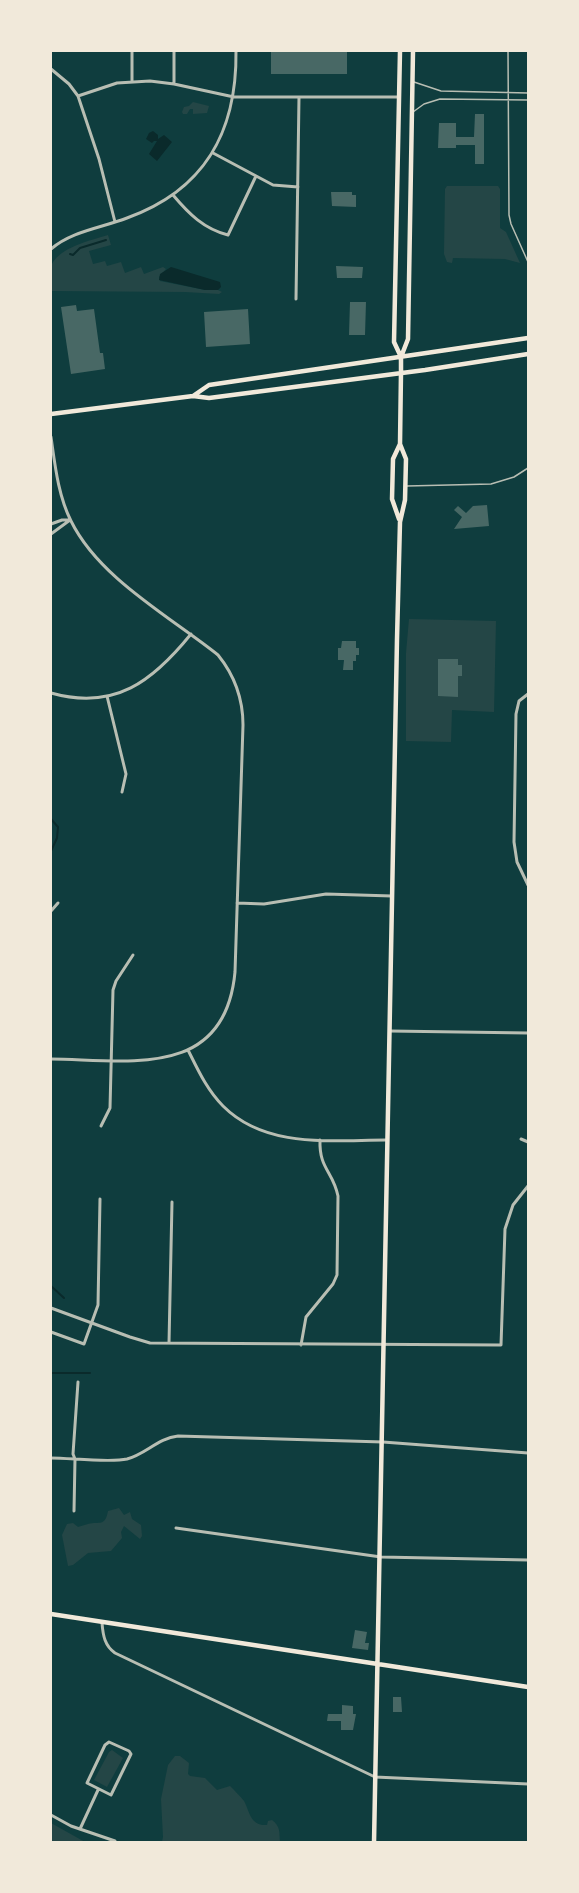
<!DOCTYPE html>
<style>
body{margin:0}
#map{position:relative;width:579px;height:1893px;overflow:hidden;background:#0f3d3e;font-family:Mulish,sans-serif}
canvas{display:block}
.frame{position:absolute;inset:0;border:52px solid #f1e9da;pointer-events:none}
</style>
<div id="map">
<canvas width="579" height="1893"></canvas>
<div class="frame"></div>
</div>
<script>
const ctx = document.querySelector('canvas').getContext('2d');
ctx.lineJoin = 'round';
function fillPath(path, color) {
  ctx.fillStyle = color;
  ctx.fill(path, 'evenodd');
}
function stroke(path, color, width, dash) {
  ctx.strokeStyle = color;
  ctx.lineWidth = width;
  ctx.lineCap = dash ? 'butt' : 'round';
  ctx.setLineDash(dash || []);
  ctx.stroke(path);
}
fillPath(new Path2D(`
 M193,102L209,106L207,113L193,114V109H190L187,114H183L182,112L184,107L189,106Z
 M447,186H498L500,189V228L506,232L520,263L505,259L453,258L452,263L447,262L444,254L445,189Z
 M108,235L111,245L89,251L93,264L105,261L107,266L121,262L125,273L141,267L144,274L163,267L166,269L159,277L160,281L205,290H218L222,292L219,294L185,292L51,291C51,283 49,274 51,267C56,248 92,240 108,235Z
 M409,619L496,621L494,712L452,710L451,742L406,741V653Z
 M119,1508L124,1515L130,1512L132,1519L141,1525L142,1536L140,1539L124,1526L121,1532L122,1538L111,1551L88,1553L73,1565L68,1566L62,1535L67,1524L73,1523L78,1527C81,1526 85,1525 88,1524C100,1521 105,1527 108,1511Z
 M112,1750L123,1758L107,1787L94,1780L109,1752Z
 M175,1756H180L189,1763L188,1774L190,1776L205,1778L217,1790L230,1786C234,1790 240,1796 244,1801C250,1812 250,1826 267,1825L268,1821L272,1820C281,1827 279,1832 280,1842H162L163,1837L161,1799L168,1765Z
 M51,1823L85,1842H51Z`), '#244646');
fillPath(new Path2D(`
 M153,131L158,135V139L164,135L172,142L157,161L149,154L157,141H154L152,143L146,139L149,133Z
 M171,267L220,282L221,287L218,290H205L159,280L160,274Z`), '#0a2a2b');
stroke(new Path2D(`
 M70,254L73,255L80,248L106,240
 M51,819L58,827L57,838L51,851
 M51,1286L64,1298
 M51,1373H90`), '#0a2a2b', 2);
fillPath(new Path2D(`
 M271,51H347V74H271Z
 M475,114H484V164H475V145H456V148H438L439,123H456V137H474Z
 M331,192H352V195H356V207L332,206Z
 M336,266L363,267L362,278H337Z
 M350,302H366L365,335H349Z
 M76,305L77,311L94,309L100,353H103L105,369L71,374L61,307Z
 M248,309L250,344L206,347L204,312Z
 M487,505L489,526L454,529L462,517L454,510L458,506L466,513L473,506Z
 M342,641H356V648H359V655H356V661H353V670H343L344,660H338V648H341Z
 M438,659H458V665H462V676H458V697L438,696Z
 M355,1630L367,1632L365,1643H369L368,1650L352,1648Z
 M393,1697H401L402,1712H393Z
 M342,1705L353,1706V1714H356L353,1730H341V1721H327L328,1714H342Z`), '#486865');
stroke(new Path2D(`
 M508,51L509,215L511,224L528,262
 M414,82L441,91L528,93
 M413,112L424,104L440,99L528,100
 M407,486L491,484L514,477L528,468`), '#b8beb3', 1.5);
stroke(new Path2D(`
 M132,51V81
 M51,69L69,84L78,96L99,159L115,222
 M174,84V51
 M78,96L117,83L150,81L174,84L234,97H399
 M213,153L273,185L298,187
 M173,195C189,214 204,229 228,235L256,176
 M51,249C72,231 101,228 127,218C205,190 237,132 236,51
 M296,299L299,97
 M51,437C55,465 58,495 71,521C99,578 169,616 218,655C235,676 243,698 243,725L235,972C225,1080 129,1060 51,1059
 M51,524L62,520H69
 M51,534L70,520
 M51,693C115,711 153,681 191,634
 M528,694L519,701L516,714L514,842L517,862L528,885
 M107,696L126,774L122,792
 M237,903L264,904L326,894L392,896
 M51,911L58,903
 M390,1031L528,1033
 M188,1050C198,1070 207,1090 223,1106C266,1149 331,1140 386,1140
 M101,1126L110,1108L113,990L116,981L133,955
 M521,1139L528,1142
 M51,1308L130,1337L150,1343L501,1345L505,1229L513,1205L528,1186
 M51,1332L84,1344L98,1305L100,1199
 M169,1343L172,1202
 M301,1345L306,1317L333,1284L337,1275L338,1196C333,1171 319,1169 320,1140
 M51,1458C70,1458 110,1463 127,1459C146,1454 158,1438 178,1436L383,1442L528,1453
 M74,1511L75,1459L73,1454L78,1382
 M176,1528L381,1557L528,1560
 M102,1623C103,1636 105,1646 115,1653L375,1777L528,1784
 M109,1742L129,1751L131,1754L111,1795L87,1783L105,1745Z
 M51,1815L71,1826L115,1841
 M80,1829L98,1790`), '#b8beb3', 3);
stroke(new Path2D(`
 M399,519L392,499L393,459L400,444L401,372
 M51,1614L528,1687
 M374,1842L397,639L400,522L405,500L406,459L400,444`), '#f1e9da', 4.5);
stroke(new Path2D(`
 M400,51L394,342L401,357
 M401,372V357L408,339L413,51
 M193,396L209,385L528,338
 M51,414L193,396L209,398L425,370L528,354`), '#f1e9da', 4.5);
</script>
